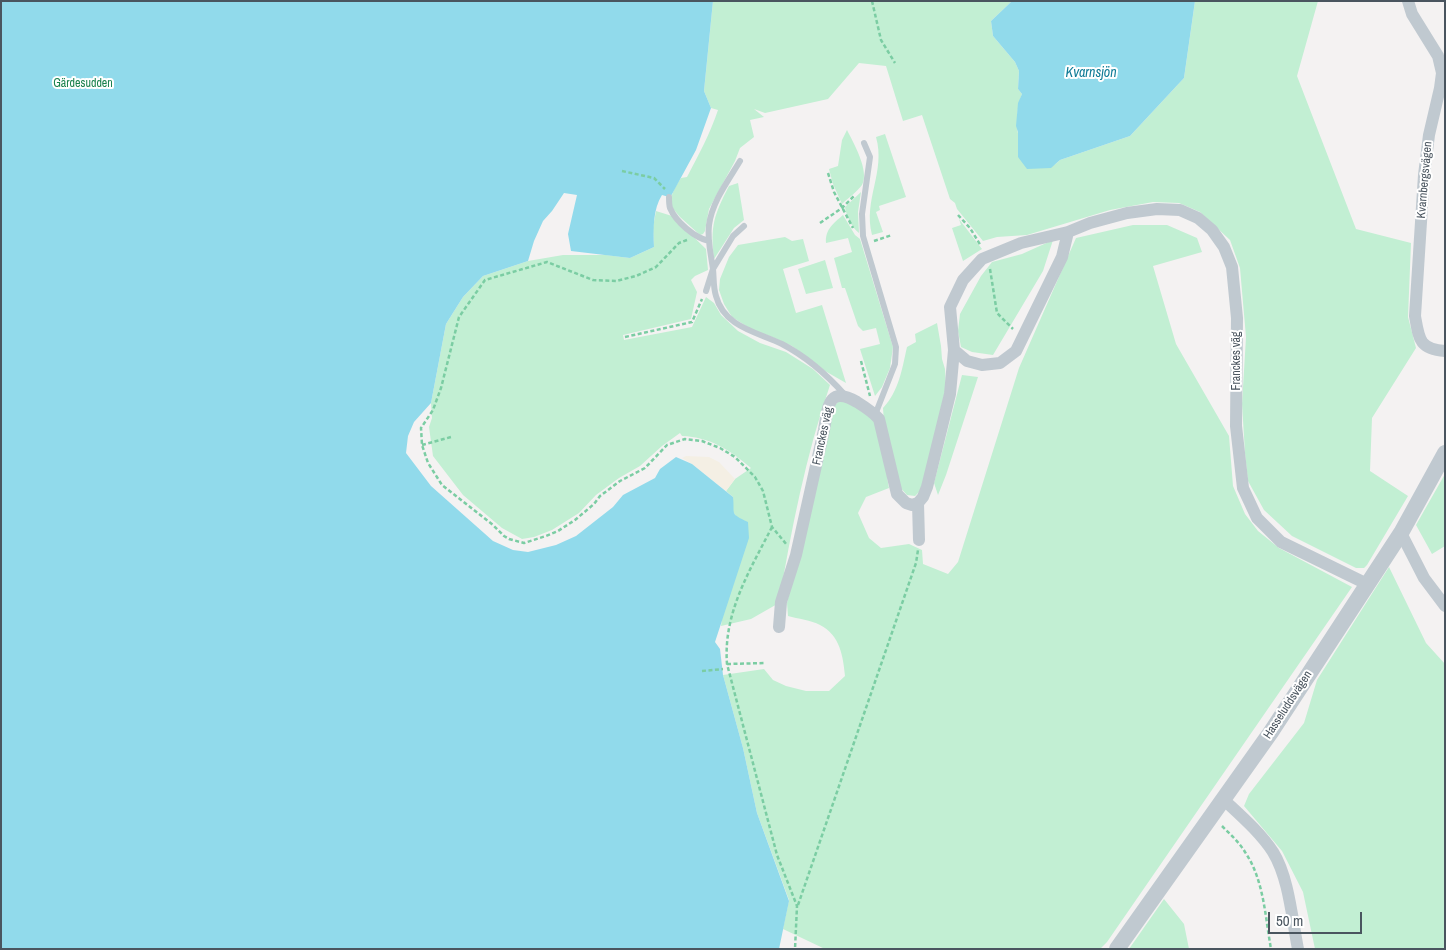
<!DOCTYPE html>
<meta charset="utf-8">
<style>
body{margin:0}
#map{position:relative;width:1446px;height:950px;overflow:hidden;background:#f4f2f2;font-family:"Archivo Narrow",sans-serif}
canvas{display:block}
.frame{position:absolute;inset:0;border:2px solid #4a555f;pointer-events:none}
.scale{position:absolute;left:1268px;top:912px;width:94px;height:22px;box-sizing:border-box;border:2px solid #4a555f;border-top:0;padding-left:6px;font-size:15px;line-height:18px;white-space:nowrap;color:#4a555f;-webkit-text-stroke:4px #fff;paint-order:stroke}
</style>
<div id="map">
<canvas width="1446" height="950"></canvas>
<div class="frame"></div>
<div class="scale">50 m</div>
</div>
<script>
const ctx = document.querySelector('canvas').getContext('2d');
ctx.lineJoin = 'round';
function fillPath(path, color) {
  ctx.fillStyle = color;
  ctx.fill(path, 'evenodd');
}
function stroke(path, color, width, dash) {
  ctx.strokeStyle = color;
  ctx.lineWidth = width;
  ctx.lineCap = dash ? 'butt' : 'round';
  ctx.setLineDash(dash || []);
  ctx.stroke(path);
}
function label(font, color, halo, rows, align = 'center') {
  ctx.font = font + ' "Archivo Narrow",sans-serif';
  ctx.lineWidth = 4;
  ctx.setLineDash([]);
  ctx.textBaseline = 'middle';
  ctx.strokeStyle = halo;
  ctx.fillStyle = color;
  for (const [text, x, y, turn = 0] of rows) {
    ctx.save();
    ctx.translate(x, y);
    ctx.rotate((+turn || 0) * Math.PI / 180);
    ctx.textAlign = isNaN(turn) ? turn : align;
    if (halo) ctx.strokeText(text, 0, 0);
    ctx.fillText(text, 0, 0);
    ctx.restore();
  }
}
fillPath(new Path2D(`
 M713,1H1012L991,21L993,36L1015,62L1019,71L1018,89L1022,94C1012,120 1019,143 1027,168C1040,167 1050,171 1060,160L1130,136L1184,78L1195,1H1318L1297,76L1356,229L1411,243L1408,317L1416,348L1372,418L1370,471L1408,496L1367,565L1364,568H1356L1292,536L1264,510L1248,481L1245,453L1242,404L1246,337L1240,268L1230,240L1200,212L1179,203L1153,202L1110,210L1027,235L997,237L983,241L957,209L955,203L950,199L922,115L903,121L886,66L859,63L828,99L765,113L754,109L764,117L750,120L754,137L740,148L735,161L709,209L705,231L703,234L700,235L680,217L670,205C671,194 675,187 681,178L687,177C699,154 710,134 718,110L711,108L704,91Z
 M847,130C853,142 870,171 862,185C857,192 848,198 842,204L833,184L829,169L838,166L842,140Z
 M885,134L906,197L879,206L880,210L876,212L883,232L872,235C863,199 886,172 876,137Z
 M738,183L744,220L734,228L714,259C710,226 714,215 729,186Z
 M861,192L858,212L859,233C852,228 846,215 845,207Z
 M656,211L672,216L706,249L708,270L695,276L691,280L697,292L691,319L623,335L624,340L692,327L706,297L714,303L721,315L738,331L760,343L786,352L813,369L830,385C806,455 791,530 779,603L751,619L721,626L736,516L733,512V497L726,491L735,479L751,468C730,450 710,437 682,436L680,433L662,446L640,466L619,478L596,495L579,513L552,530L534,537L522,539L502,528L463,495L433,456L429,427L432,418L431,403L446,324L463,297L483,276L528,261L563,255H606L630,258L654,247L653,227Z
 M843,215L855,235L860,239L893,347L890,368L882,387L875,396L860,349L880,344L876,328L863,331L858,326L845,288H842L834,258L852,252L848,238L826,243C825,229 834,223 843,215Z
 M959,219L982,249L963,261L952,228L961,225Z
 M1133,225H1167L1197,238L1202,252L1153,266L1176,344L1229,436L1233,486L1245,514L1258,531L1279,548L1352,587L1107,942L1100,949H825L783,929L789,900L757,813L743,748L723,675L764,669L773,680L786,686L806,691H829L845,676C843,656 840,635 820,625C811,620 798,619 788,616L787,603L832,408L839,401C849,402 864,408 871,416C881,427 886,472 889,488L866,497L858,513L869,538L881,548L909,544L922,550L923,564L948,574L958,562L1019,368L1076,238Z
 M785,237L792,241L803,239L809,261L783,269L796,313L822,305L846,383L825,371L792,346L770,336L754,331L732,317L724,304L719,290L720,279L729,257L738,245Z
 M1053,240L1043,271L993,355L972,352L961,347L958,331L960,314L981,276L992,262L1022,254Z
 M825,260L833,288L806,294L798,269Z
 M937,323L941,346L942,359L945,369L946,387L922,489L915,496L907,495L898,485L884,423L883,408C899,391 902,369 907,347L916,342L915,334Z
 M962,375L978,377L946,475L938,495L934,483Z
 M1445,474V546L1432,554L1416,525Z
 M1389,567L1426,643L1445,664V949H1315L1303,892L1282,851L1244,806L1249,794L1304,723L1317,680Z
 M1164,899L1184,924L1189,949H1129Z`), '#c2efd3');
fillPath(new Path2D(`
 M686,456L709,457L719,462L735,479L726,491L692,464L682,458Z`), '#f4efe4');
fillPath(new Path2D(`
 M1,1H713L704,91L711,108L696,150L671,196L669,197L662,195C653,209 653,229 654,247L630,258L571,251L568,234L577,195L564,193L552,211L543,221L534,241L528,261L483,276L463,297L446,324L431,403L414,422L408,436L406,453L431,486L493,541L513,550L528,552L556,545L576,536L613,507L623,495L655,478L660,469L676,457L692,464L733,497C735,515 729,513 748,522L749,538L715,642L720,649L723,675L743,748L757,813L789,901L779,949H1Z
 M1012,1H1195L1184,78L1130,136L1060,160L1051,168L1027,169L1018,157V132L1016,126L1018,103L1022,94L1018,89L1019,71L1015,62L993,36L991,21Z`), '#91daeb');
stroke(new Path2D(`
 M872,1L881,40L895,63
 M622,171L654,178L665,189
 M828,173L834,192L853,228
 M958,215L970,228L981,246
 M820,223L842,208L855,195
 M687,240L679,243L656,267L636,276L616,281L593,280L547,262L485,280L459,317L441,388L433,410L421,428L422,445L428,463L442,485L493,525L504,536L509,539L524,543L546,536L558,531L575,520L594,504L600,496L620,481L645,468L667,445L685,439L702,441L720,448L735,457L755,477L763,491L772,527L787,545
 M874,241L892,235
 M990,269L997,313L1013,329
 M625,337L692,322L702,299
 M861,361L870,396
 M422,445L451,437
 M772,527C750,570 723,613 727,664L777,855L797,906L795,949
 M727,664L766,663
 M702,671L723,669
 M1222,826C1230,834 1239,842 1245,852C1264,880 1265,916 1271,949
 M798,905L916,563L918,550`), '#7bcda3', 2.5, [4, 2.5]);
stroke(new Path2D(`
 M864,143L870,157L862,214L863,236L896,347L895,364L875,415
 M669,197C669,201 669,205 670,208C676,222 695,238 709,241
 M713,269C711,255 707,239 709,225C712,202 728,181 740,161
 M713,269L733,236L744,226
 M706,291L713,269C714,277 713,287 716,296C724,327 757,332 782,344C805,356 828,376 845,395`), '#c0c9d0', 6);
stroke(new Path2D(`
 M1408,1L1412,14L1438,56L1442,73L1440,88L1429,135L1424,175L1415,316C1419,339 1419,349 1445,351
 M954,350L967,361L982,365L1000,363L1016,351L1062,257L1068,232
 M1401,533L1424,578L1445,606
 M919,540L918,503L923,497L927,487L950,394L954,350L950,307L963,280L982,259L1021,243L1068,232L1090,223L1127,213L1157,209L1180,210L1198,218L1212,230L1224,247L1232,267L1237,318L1236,426L1243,488L1257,518L1281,542L1367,584
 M779,627L781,602L796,555L824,430C828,407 828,385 857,402C865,407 873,412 879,419L897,494L906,503L912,505L918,503
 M1223,799C1240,815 1260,832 1273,852C1289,878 1292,919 1298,949`), '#c0c9d0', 12);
stroke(new Path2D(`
 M1117,949L1271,732L1401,533L1445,453`), '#c0c9d0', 16);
label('12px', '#19814c', '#fff', [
 ["Gärdesudden",83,84]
]);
label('12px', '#4a555f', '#fff', [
 ["Kvarnbergsvägen",1425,180,-85],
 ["Franckes väg",1237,361,-90],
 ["Franckes väg",823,436,-78],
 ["Hasseluddsvägen",1288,705,-57]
]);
label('italic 14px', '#0f7b96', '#fff', [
 ["Kvarnsjön",1091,73]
]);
</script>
